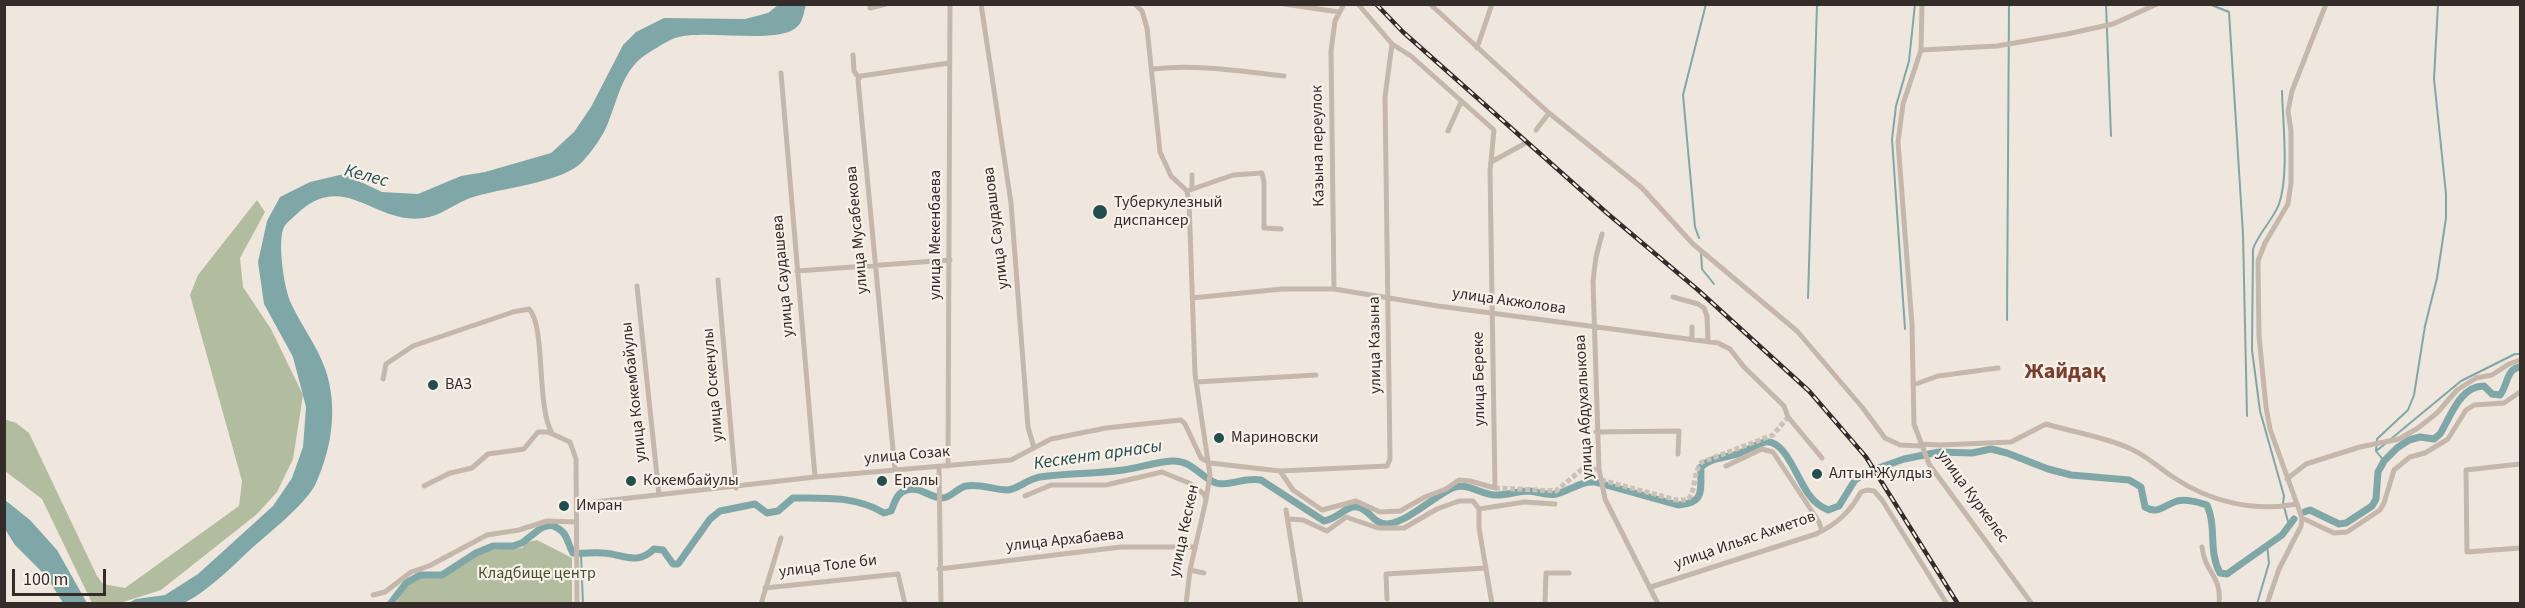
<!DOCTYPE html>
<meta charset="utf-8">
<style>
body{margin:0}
#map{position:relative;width:2525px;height:608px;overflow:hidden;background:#efe7dd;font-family:"Source Sans 3",sans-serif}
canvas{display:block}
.frame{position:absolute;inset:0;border:6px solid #342c29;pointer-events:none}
.scale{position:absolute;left:12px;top:569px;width:94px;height:27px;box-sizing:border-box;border:3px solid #342c29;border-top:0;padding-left:8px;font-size:18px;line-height:21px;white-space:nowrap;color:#342c29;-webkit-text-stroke:4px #f7f1e9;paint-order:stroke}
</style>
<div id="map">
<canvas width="2525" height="608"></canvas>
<div class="frame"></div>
<div class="scale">100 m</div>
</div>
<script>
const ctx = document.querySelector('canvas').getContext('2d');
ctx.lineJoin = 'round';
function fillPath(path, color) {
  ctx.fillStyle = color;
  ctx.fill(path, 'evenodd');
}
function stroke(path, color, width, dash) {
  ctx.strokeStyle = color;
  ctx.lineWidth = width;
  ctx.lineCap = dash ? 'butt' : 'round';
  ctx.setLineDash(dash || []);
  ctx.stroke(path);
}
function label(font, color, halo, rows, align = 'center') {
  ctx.font = font + ' "Source Sans 3",sans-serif';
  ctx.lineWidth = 4.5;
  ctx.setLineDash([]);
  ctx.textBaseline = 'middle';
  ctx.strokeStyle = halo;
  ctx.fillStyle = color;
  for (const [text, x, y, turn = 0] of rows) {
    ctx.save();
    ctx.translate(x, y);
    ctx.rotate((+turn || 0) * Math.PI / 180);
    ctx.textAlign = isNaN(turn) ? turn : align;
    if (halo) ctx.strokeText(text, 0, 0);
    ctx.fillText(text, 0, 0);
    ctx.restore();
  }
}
fillPath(new Path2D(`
 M257,200L265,212L240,258L243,287L271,329L303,395L293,459L277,492L257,514L161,590L120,603H92L42,499L5,471L4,419L16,423L29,433L97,576L103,584L125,588L239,506L242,481L190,295L198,275Z
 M537,540L572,558V603H396L407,585L421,577L445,576L487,550L522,548L528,542Z`), '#b2bc9f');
fillPath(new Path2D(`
 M778,5H806C804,11 803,21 798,26C780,46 705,28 675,38C667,41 658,47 650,52C623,67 619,96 608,123C603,136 593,150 583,161C564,183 499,188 470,198C456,203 443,214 429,217C377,229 348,170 300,211C296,215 287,222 284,227C277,241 284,286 290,301C301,326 321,350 328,378C337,413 331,450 316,483C308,502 268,534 252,548C236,563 200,599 180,604C164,607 144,604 128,603L136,599L165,595L198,574L273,506L292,478L303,447L306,407L293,357L264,304L258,262L267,221L280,197L310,182L344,174L382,192L418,194L461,176L485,172L551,153L574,132L591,107L623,45L636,32L664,18L745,19L768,13Z
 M5,500L30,520L57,550L87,603H63L47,577L15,545L5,529Z`), '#80a7a8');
stroke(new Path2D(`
 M2106,4L2111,136
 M2209,4L2229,12L2243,234L2247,416
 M2282,91C2283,124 2289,175 2279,204C2273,220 2259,232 2253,249L2252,350L2260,411L2284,496L2283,503L2289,525
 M1699,238L1695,227L1683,95L1706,4
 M1701,252L1702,269L1714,284
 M1808,298L1817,4
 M2007,320L2009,4
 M1905,329L1892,139L1896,106L1909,61L1915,4
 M2392,438L2461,381L2515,354H2520
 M2376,451L2385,444
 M2384,461L2376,451L2377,439L2408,410L2414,395L2425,326L2437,278L2446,218V194L2434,79L2438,4
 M581,554L583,604
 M2257,604L2269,563L2267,545`), '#80a7a8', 2);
stroke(new Path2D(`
 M2304,512L2310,510L2339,524L2346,523L2372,506L2376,499L2378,472L2384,461L2397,448L2409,440L2420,437L2434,439L2440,434C2451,416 2460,386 2484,386L2492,394L2500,395C2508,385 2506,369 2520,367
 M390,604L406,583L420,575H442L476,553L493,546H513L522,543L541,528L551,525C569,532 565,539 573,553C583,554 593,552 603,553C623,554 637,566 654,549L663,550L673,564H678L710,519L720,511L755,504L767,513L778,511L793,498C825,498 856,496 884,513L891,511C895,502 897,492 907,490C921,486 929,498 942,498C951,498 957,488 966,486C979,483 994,490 1007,490C1017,490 1027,479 1040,477C1068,473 1095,474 1123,470C1139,468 1155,462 1172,461C1192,460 1200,477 1216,483C1229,487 1243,477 1261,480L1324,521C1338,519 1346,505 1357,507C1369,508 1373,525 1388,524C1409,521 1433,497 1452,488C1466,481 1483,496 1497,495C1508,495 1518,491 1529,491C1538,492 1548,496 1556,494C1570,491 1580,481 1595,482L1678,505C1706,503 1700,490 1701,467C1711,457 1727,458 1740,453C1748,450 1757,444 1765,442C1786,439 1798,482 1810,496C1815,503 1821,507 1828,510L1839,506L1855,480L1867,472L1904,459L1939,452L1972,453L1991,449L2007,453L2048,469L2071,475L2129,480L2141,487L2145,507C2158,515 2164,505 2177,501C2187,499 2197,502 2207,505C2217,527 2208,551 2220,573L2227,574L2282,535L2294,519`), '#80a7a8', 7);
stroke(new Path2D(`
 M1601,480L1677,500H1687C1697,491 1692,473 1702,462L1773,435L1788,417
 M1495,488L1556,491L1581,470L1599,469`), '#cac2b9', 5, [5, 2.5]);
stroke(new Path2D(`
 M981,4L1011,203L1028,427L1034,448
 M1135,4L1142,11L1147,28L1160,152L1171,176L1187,191L1189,201L1195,374L1210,475L1206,500L1190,570L1186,604
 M1284,4L1339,12
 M1430,4L1549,113L1642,188L1693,244L1797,331L1862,407L1885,438L1900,445L1921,446
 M1922,4L1921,50L1903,104L1898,142L1912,325L1914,424L1929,464L2032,604
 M870,8L886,4
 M1477,48L1492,4
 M1921,50L1997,46L2067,34L2113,24L2157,4
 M853,55L854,71L859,78
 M1153,69C1196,64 1241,71 1284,76
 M781,73L815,477
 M1536,130L1549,113
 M1448,131L1461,102
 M1491,162L1524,144
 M1192,175V188
 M1187,191L1233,175L1262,173L1264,182V228L1281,229
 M1602,234L1596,257L1593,281L1599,469L1605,499L1658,604
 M797,271L950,260
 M718,280L736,488
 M637,286L659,495
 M1334,289L1331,51L1335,21L1344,4
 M1673,297L1698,304L1704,308L1707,316L1708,341
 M1192,298L1282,289H1334L1438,306L1718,343L1730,349L1744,367L1784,406L1788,417L1822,458
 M1692,339V327
 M383,379L386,364L413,346L513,312L529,309C546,326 536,406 552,433
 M1196,382L1316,375
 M1913,385L1938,376L1998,368
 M1596,432L1679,431L1678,454
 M1920,444L1940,445L2011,442L2046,424C2072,432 2107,437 2131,449C2147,456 2159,468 2173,477C2210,502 2253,512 2297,504
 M2520,464L2466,470L2467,552L2520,548
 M948,466L950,4
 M1726,466L1762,449L1773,452L1819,522L1822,531
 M939,467L941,604
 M895,471L858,80L861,76L949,63
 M1280,471L1293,490L1322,510L1356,501L1380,512L1400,511L1425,497L1446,489L1459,480L1470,481L1495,488L1490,171L1494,130L1411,56L1392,44L1358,4
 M2287,479L2306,464L2360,447L2399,439L2418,428L2437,413L2457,390L2476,378L2492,375L2509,364L2520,360
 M424,486L450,473L472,468L488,454L524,449L538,432H548L570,442L576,459L577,604
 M1025,496L1051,485H1106L1162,472L1189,483L1204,494L1206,499
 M577,504L815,477L1011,460L1051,439L1106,428L1171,421L1181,420L1185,424L1201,458L1210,463L1280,471L1387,466L1390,459L1385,97L1392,44
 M1479,509V528L1492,604
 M1479,509L1524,502L1555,504
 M1286,510L1301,604
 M2302,518L2334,533L2347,532L2380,510L2384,503L2394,470L2410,457L2425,453L2448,439L2466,410L2474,405L2504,403L2520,392
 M1288,519L1303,520L1327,531L1346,517L1378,528H1404L1437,509L1459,501H1473L1479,509
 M2202,547C2205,574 2222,575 2219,604
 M939,569L1121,547H1194
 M1190,570L1204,573
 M1651,587L1816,534C1837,524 1850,512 1861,492L1867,490L1874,491L1882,500L1947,604
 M765,588L898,574L905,604
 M373,595L385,592L411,572L429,566L487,535L519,530L547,521L576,522
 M1387,599L1386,574L1486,568
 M761,604L781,538
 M1545,604L1546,573H1569
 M2267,604L2279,569L2301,526L2302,518L2270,429L2266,407L2259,336L2258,261L2265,243L2288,204L2291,183V131L2288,111L2292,91L2326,4`), '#c5b7ab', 5);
const rail = new Path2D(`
 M1376,4L1403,32L1608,214L1698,290L1809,391L1866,457L1958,604`);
stroke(rail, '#342c29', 4.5);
stroke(rail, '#f7f1e9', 2, [7]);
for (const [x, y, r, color] of [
 [1100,212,8,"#244d50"],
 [433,385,6,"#244d50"],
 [1219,438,6,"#244d50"],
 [1817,474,6,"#244d50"],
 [631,481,6,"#244d50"],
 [882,481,6,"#244d50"],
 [564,506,6,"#244d50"]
]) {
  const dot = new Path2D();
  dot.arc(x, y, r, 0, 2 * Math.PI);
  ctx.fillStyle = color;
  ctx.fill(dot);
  stroke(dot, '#f7f1e9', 2);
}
label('16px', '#342c29', '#f7f1e9', [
 ["Казына переулок",1319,146,-91],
 ["улица Саудашова",997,228,-97],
 ["улица Мусабекова",858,230,-95],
 ["улица Мекенбаева",936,235,-90],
 ["улица Саудашева",784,276,-95],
 ["улица Акжолова",1509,302,8],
 ["улица Казына",1376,345,-91],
 ["улица Береке",1480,379,-91],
 ["улица Оскенулы",714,385,-95],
 ["улица Кокембайулы",635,392,-96],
 ["улица Абдухалыкова",1585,407,-93],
 ["улица Созак",907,456,-5],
 ["улица Куркелес",1972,497,54],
 ["улица Кескен",1185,531,-78],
 ["улица Архабаева",1065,541,-6],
 ["улица Ильяс Ахметов",1745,541,-19],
 ["улица Толе би",828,567,-7]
]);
label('16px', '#342c29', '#f7f1e9', [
 ["Туберкулезный",1114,203],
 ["диспансер",1114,221],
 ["ВАЗ",445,385],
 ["Мариновски",1231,438],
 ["Алтын Жулдыз",1829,474],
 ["Кокембайулы",643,481],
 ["Ералы",894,481],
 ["Имран",576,506]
], 'left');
label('16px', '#444f30', '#f7f1e9', [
 ["Кладбище центр",537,574]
]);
label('italic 18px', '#244d50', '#f7f1e9', [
 ["Келес",366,177,15],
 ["Кескент арнасы",1098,456,-8]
]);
label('bold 22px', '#793f2c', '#f7f1e9', [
 ["Жайдақ",2065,373]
]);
</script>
